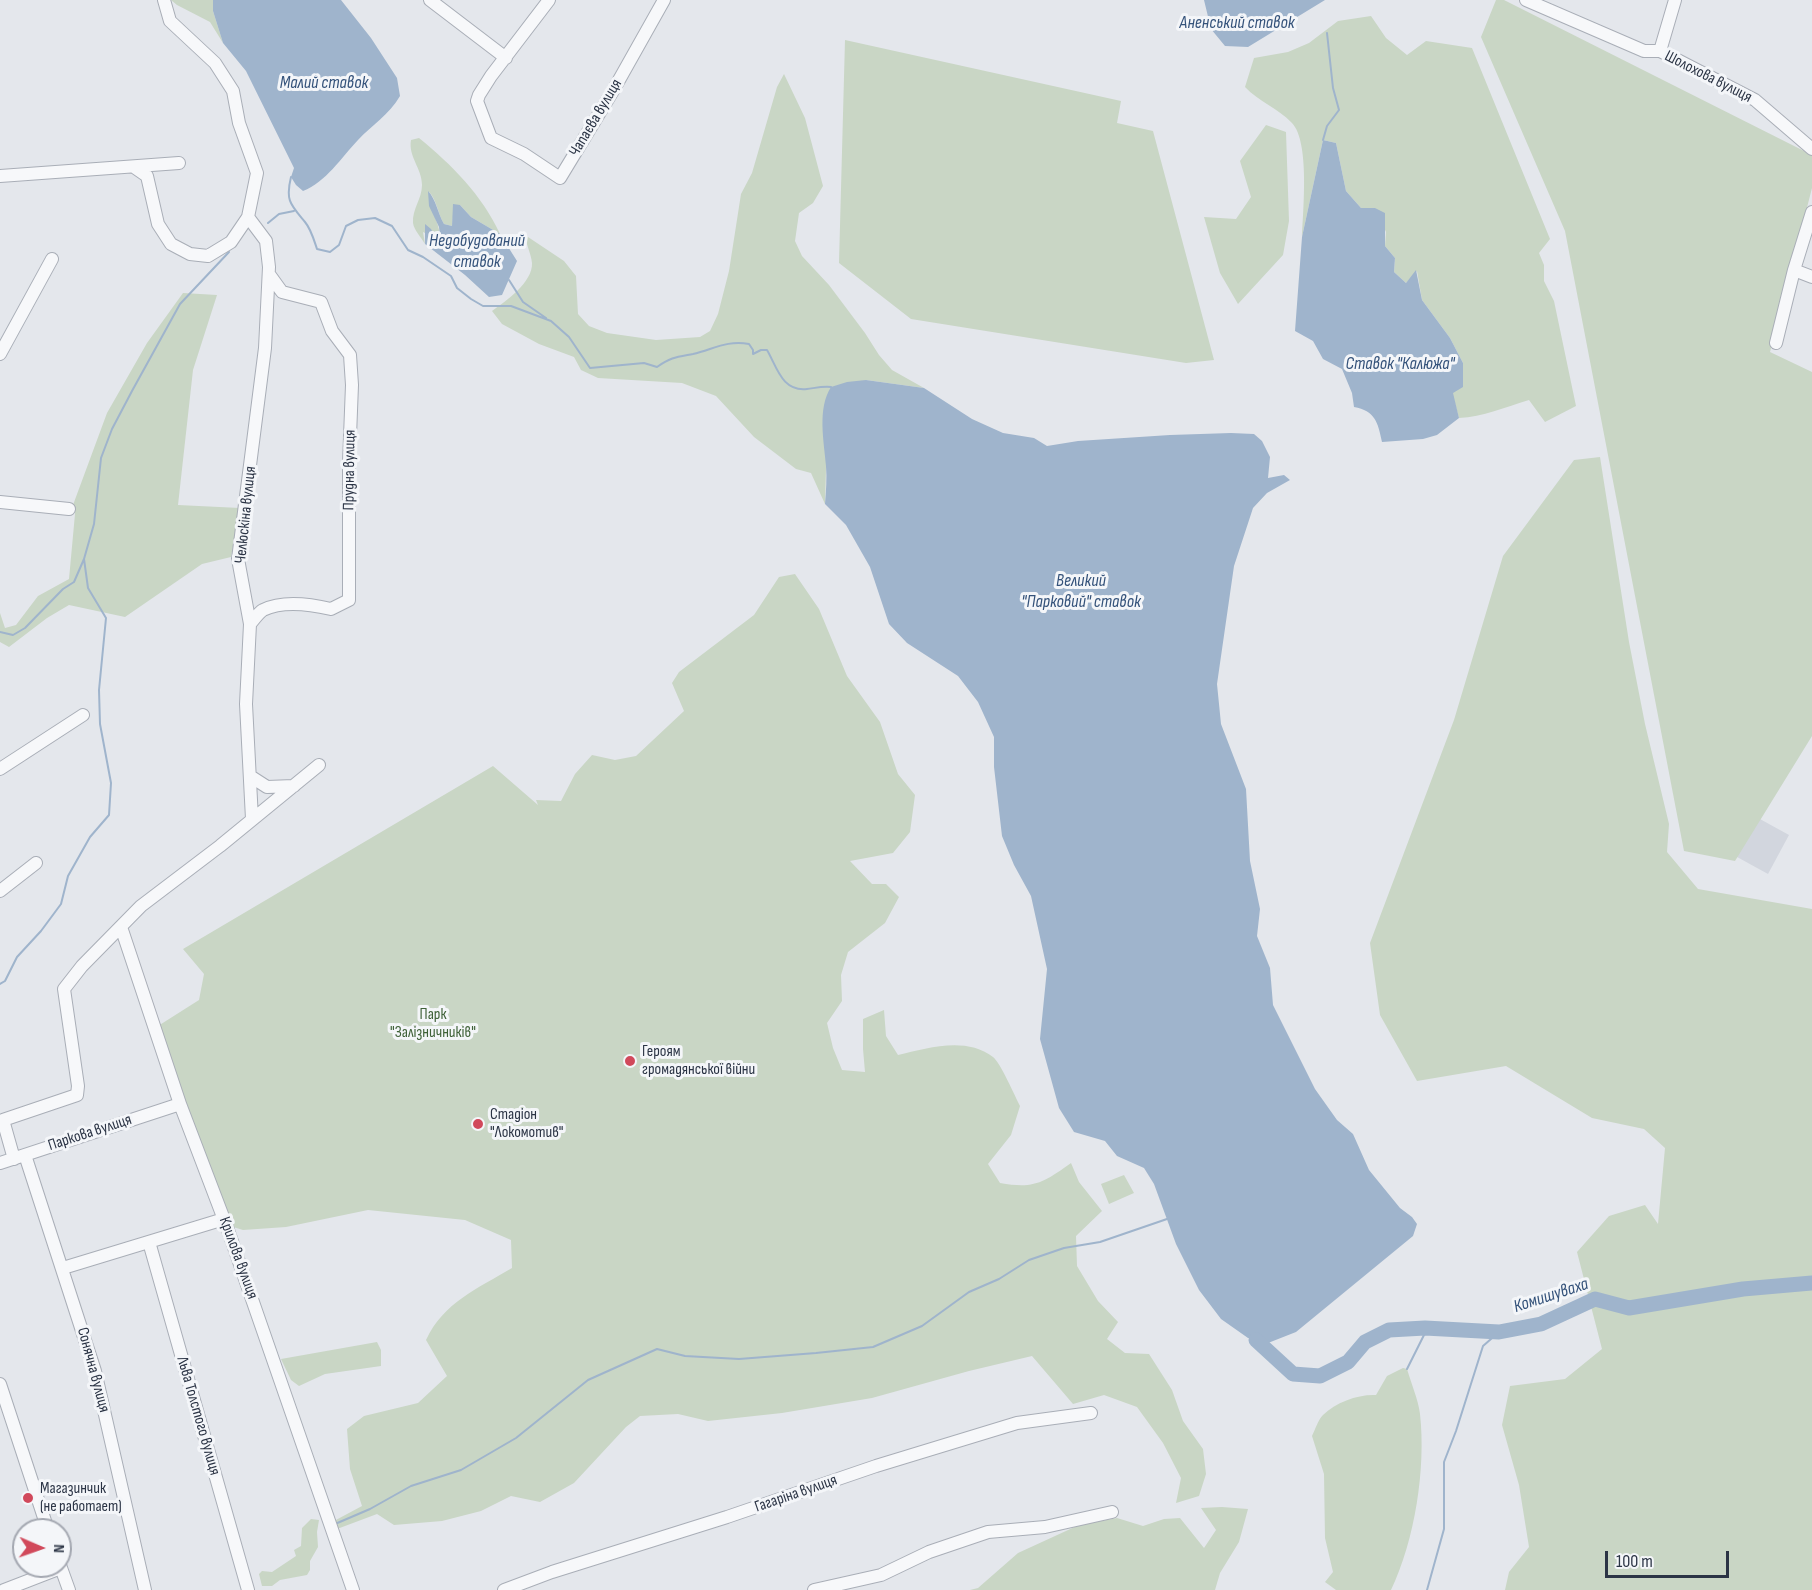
<!DOCTYPE html>
<meta charset="utf-8">
<style>
body{margin:0}
#map{position:relative;width:1812px;height:1590px;overflow:hidden;background:#e4e7ec;font-family:"Sofia Sans Condensed",sans-serif}
canvas{display:block}
.north{position:absolute;left:12px;top:1518px;width:60px;height:60px;box-sizing:border-box;background:#f4f6f9;border:2px solid #a4a8b1;border-radius:50%;rotate:92deg;font-size:16px;font-weight:700;line-height:24px;text-align:center;color:#2b3445}
.north::after{content:'';display:block;margin:auto;width:21px;height:27px;background:#d1495b;clip-path:polygon(50% 0,100% 100%,50% 72%,0 100%)}
.scale{position:absolute;left:1605px;top:1551px;width:124px;height:27px;box-sizing:border-box;border:3px solid #2b3445;border-top:0;padding-left:8px;font-size:18px;line-height:21px;white-space:nowrap;color:#2b3445;-webkit-text-stroke:4px #f4f6f9;paint-order:stroke}
</style>
<div id="map">
<canvas width="1812" height="1590"></canvas>
<div class="north">N</div>
<div class="scale">100 m</div>
</div>
<script>
const ctx = document.querySelector('canvas').getContext('2d');
ctx.lineJoin = 'round';
function fillPath(path, color) {
  ctx.fillStyle = color;
  ctx.fill(path, 'evenodd');
}
function stroke(path, color, width, dash) {
  ctx.strokeStyle = color;
  ctx.lineWidth = width;
  ctx.lineCap = dash ? 'butt' : 'round';
  ctx.setLineDash(dash || []);
  ctx.stroke(path);
}
function label(font, color, halo, rows, align = 'center') {
  ctx.font = font + ' "Sofia Sans Condensed",sans-serif';
  ctx.lineWidth = 6;
  ctx.setLineDash([]);
  ctx.textBaseline = 'middle';
  ctx.strokeStyle = halo;
  ctx.fillStyle = color;
  for (const [text, x, y, turn = 0] of rows) {
    ctx.save();
    ctx.translate(x, y);
    ctx.rotate((+turn || 0) * Math.PI / 180);
    ctx.textAlign = isNaN(turn) ? turn : align;
    if (halo) ctx.strokeText(text, 0, 0);
    ctx.fillText(text, 0, 0);
    ctx.restore();
  }
}
fillPath(new Path2D(`
 M1749,813L1789,835L1768,874L1728,852Z`), '#d2d6de');
fillPath(new Path2D(`
 M171,0H213V11L223,43L210,22L177,5Z
 M1496,0H1504L1812,155V188L1770,352L1812,372V736L1735,861L1684,851L1565,231L1481,37Z
 M1371,16L1386,38L1407,55L1426,41L1472,48L1550,239L1539,253L1544,265V281L1554,301L1576,406L1545,422L1529,400C1505,407 1483,417 1459,418L1452,393L1463,363L1450,338L1422,300L1417,271L1406,283L1394,272L1395,258L1385,246L1386,232L1375,208H1361L1346,191L1336,143L1323,140L1302,237C1303,211 1310,142 1292,123C1278,108 1259,102 1245,87L1254,58L1288,52L1309,43L1338,21Z
 M845,40L1121,101L1117,123L1153,131L1214,360L1186,363L911,319L839,263Z
 M784,74L805,118L823,186L813,203L799,213L795,241L802,256L829,285L865,333L879,355L892,370L924,388L866,380L826,469L825,504L811,473L796,469L754,437L716,396L682,383L598,378L581,370L574,357L539,344L502,324L492,311C506,301 533,282 532,263C531,254 526,244 525,235L564,261L576,276L578,314L589,326L607,333L656,340L700,337L710,331L718,314L729,271L741,194L752,173L777,87Z
 M1266,125L1286,132L1289,221L1283,255L1238,304L1220,273L1204,217L1236,219L1251,197L1240,161Z
 M419,138C452,165 482,195 500,234L471,217L460,205L453,217L452,226L444,224C438,214 436,198 429,192C428,208 439,220 440,236L435,238L423,232L425,244C421,237 414,230 413,223C412,209 422,199 422,185C422,168 408,157 411,140Z
 M183,293L217,295L193,370L178,505L240,508L231,557L202,564L125,617L69,605L47,618L9,647L0,642V613L5,628L16,625L38,596L69,579L75,514L73,505L107,413L147,343Z
 M1600,457L1629,642L1645,724L1669,824L1667,852L1698,889L1812,909V1590H1505L1509,1572L1529,1547L1519,1485L1502,1425L1510,1386L1565,1379L1602,1349L1577,1252L1609,1216L1645,1205L1658,1224L1665,1148L1644,1129L1592,1118L1506,1066L1417,1081L1380,1015L1370,943L1454,720L1503,556L1574,460Z
 M795,574L819,609L847,676L880,722L898,774L915,795L910,832L893,853L850,861L872,884H886L899,897L885,923L848,952L841,975L842,1001L827,1023L833,1048L842,1070L865,1072L863,1049V1019L884,1010L886,1036L898,1055C927,1048 966,1036 993,1057C1000,1062 1015,1096 1020,1106L1011,1135L988,1164L1000,1183C1034,1189 1043,1183 1071,1163L1079,1182L1102,1211L1076,1236L1077,1266L1098,1301L1118,1322L1107,1339L1125,1353L1149,1354L1172,1390L1183,1421L1203,1449L1206,1474L1199,1496L1176,1503L1181,1478L1163,1443L1137,1407L1104,1395L1073,1404L1032,1356L969,1371L872,1398L782,1413L708,1421L678,1414L640,1416L626,1427L574,1483L540,1502L511,1496L481,1511L442,1521L394,1525L377,1514L337,1529L334,1521L362,1506L350,1469L347,1429L364,1416L418,1403L447,1376L426,1340C444,1302 477,1289 512,1268L511,1240L465,1220L368,1210L286,1227L243,1230L230,1226L158,1026L199,1000L204,974L183,949L493,766L538,805L536,800L561,801L575,774L592,755L615,760L636,756L684,711L672,683L679,672L754,615L779,577Z
 M1124,1175L1134,1193L1109,1204L1101,1184Z
 M377,1342L381,1350V1366L325,1374L299,1386L291,1380L281,1359Z
 M1403,1368L1407,1369C1411,1383 1418,1399 1420,1414C1426,1468 1415,1540 1391,1590H1336L1325,1582L1333,1572L1325,1538L1324,1474L1312,1436C1315,1430 1318,1420 1323,1415C1336,1402 1359,1394 1376,1395L1387,1376Z
 M1222,1507L1248,1509L1239,1542L1220,1573L1215,1590H970L978,1588L1018,1553L1079,1525L1117,1518L1143,1526L1164,1519L1180,1518L1204,1548L1216,1530L1201,1508Z
 M311,1519L319,1520L317,1532L318,1547L310,1561V1570L307,1575L280,1580L272,1586H262L259,1574L262,1571L272,1572L296,1556L294,1550L301,1546L302,1528Z`), '#c9d6c5');
fillPath(new Path2D(`
 M213,0H341L371,38L397,78L400,96C389,115 372,125 358,140C341,158 326,182 303,191L296,185L291,177L294,168L246,71L223,43L213,11Z
 M1204,0H1325L1248,47L1225,46L1211,29Z
 M1323,140L1336,143L1346,191L1361,208H1375L1385,213V246L1395,258L1394,272L1406,283L1416,270L1422,300L1450,338L1463,363V387L1453,393L1459,418L1437,435L1423,439L1382,442C1378,422 1375,411 1354,407L1352,393L1342,369L1323,359L1313,341L1295,331L1302,237Z
 M428,191C436,199 438,214 444,224L452,226L453,204L460,205L471,217L500,234L517,261L502,295L489,297L465,275L425,244V224L431,229L435,237L440,236L439,227L429,206Z
 M866,380L924,388L972,419L1003,433L1034,438L1047,446L1078,441L1170,435L1231,433L1254,434L1262,441L1270,457L1268,478L1284,475L1290,480L1267,493L1253,508L1234,566L1217,684L1221,724L1246,789L1250,861L1260,909L1257,936L1270,968L1273,1005L1315,1089L1337,1120L1353,1134L1369,1170L1400,1208L1412,1217L1417,1224L1413,1236L1296,1332L1268,1343L1248,1338L1221,1319L1199,1290L1176,1244L1154,1184L1144,1168L1117,1156L1105,1141L1074,1132L1059,1108L1040,1039L1047,969L1031,896L1014,865L1002,836L994,767V737L978,702L958,676L907,643L889,624L870,567L846,525L825,504C826,491 827,478 826,466C824,441 817,409 831,387L847,382Z`), '#9fb4cc');
stroke(new Path2D(`
 M1323,140L1327,126L1339,110L1333,88L1327,33
 M291,177C285,201 291,205 305,222C311,229 314,240 317,249L330,252L339,245L346,226L358,220L375,218L392,226L408,250L423,257L451,276L457,288L471,299L483,306H511L551,321L569,337L590,368L644,363L657,367C671,357 677,357 693,354C714,349 727,340 749,344L753,350V354L761,350H767C777,367 782,392 807,389C815,388 823,386 831,387
 M268,223L279,214L294,211
 M509,280L523,302L546,318
 M0,632L13,635L25,628L63,589L74,582L84,559
 M0,984L5,981L17,957L41,931L61,904L68,876L90,837L109,815L111,783L100,724L99,690L106,618L88,588L84,559L94,524L101,458L112,429L132,391L180,304L229,252
 M1407,1369L1427,1329
 M335,1524L370,1509L411,1486L461,1470L516,1438L588,1380L657,1349L685,1356L739,1359L816,1353L873,1347L922,1326L969,1292L999,1279L1029,1260L1064,1248L1100,1242L1167,1219
 M1427,1590L1444,1529V1462L1456,1431L1483,1346L1499,1332`), '#9fb4cc', 2);
stroke(new Path2D(`
 M1256,1340L1293,1374L1320,1376L1348,1362L1365,1342L1389,1330L1425,1328L1499,1332L1541,1324L1595,1299L1629,1308L1743,1289L1812,1283`), '#9fb4cc', 15);
const minor = new Path2D(`
 M430,0L506,58
 M549,0L491,76L479,95L477,101L491,138L524,154L560,178L614,89L664,0
 M1526,0L1644,51H1660L1755,100L1812,149
 M1660,51L1675,0
 M134,167L147,176L158,224L171,244L190,254L208,256L231,242L248,217L257,173L239,123L233,91L215,63L170,21L164,0
 M0,176L179,163
 M248,217L266,241L269,267L265,348L238,559L250,624L246,704L252,819
 M1794,270L1812,277
 M1776,343L1794,270L1812,212
 M0,354L52,259
 M0,502L69,509
 M250,624C254,620 258,613 263,610C283,600 310,604 331,609L349,600V462L352,385L350,355L332,331L321,302L282,292L269,274
 M0,769L83,715
 M250,776L267,787L294,786
 M0,891L36,863
 M121,927L180,1104L228,1230L353,1590
 M25,1155L95,1371L145,1590
 M14,1159L3,1120L77,1095L78,1086L64,989L82,966L141,906L220,846L319,765
 M0,1163L180,1104
 M149,1242L248,1590
 M63,1268L224,1219
 M0,1384L48,1530
 M60,1565L69,1590
 M4,1590L61,1568
 M504,1590L552,1572L727,1517L876,1466L1017,1423L1091,1413
 M814,1590L881,1575L929,1552L988,1532L1045,1527L1112,1512`);
stroke(minor, '#a9aeb7', 14);
stroke(minor, '#f7f8fa', 12);
for (const [x, y, r, color] of [
 [630,1061,6,"#d1495b"],
 [478,1124,6,"#d1495b"],
 [28,1498,6,"#d1495b"]
]) {
  const dot = new Path2D();
  dot.arc(x, y, r, 0, 2 * Math.PI);
  ctx.fillStyle = color;
  ctx.fill(dot);
  stroke(dot, '#f4f6f9', 2);
}
label('16px', '#2b3445', '#f4f6f9', [
 ["Шолохова вулиця",1708,77,27],
 ["Чапаєва вулиця",596,118,-59],
 ["Прудна вулиця",350,470,-89],
 ["Челюскіна вулиця",246,515,-84],
 ["Паркова вулиця",90,1133,-18],
 ["Крилова вулиця",238,1258,70],
 ["Сонячна вулиця",93,1370,75],
 ["Льва Толстого вулиця",198,1416,74],
 ["Гагаріна вулиця",796,1494,-19]
]);
label('16px', '#3f6138', '#f4f6f9', [
 ["Парк",433,1015],
 ["\"Залізничників\"",433,1033]
]);
label('16px', '#2b3445', '#f4f6f9', [
 ["Героям",642,1052],
 ["громадянської війни",642,1070],
 ["Стадіон",490,1115],
 ["\"Локомотив\"",490,1133],
 ["Магазинчик",40,1489],
 ["(не работает)",40,1507]
], 'left');
label('italic 18px', '#34527a', '#f4f6f9', [
 ["Аненський ставок",1237,23],
 ["Малий ставок",324,83],
 ["Недобудований",477,241],
 ["ставок",477,262],
 ["Ставок \"Калюжа\"",1400,364],
 ["Великий",1081,581],
 ["\"Парковий\" ставок",1081,602],
 ["Комишуваха",1551,1296,-18]
]);
</script>
